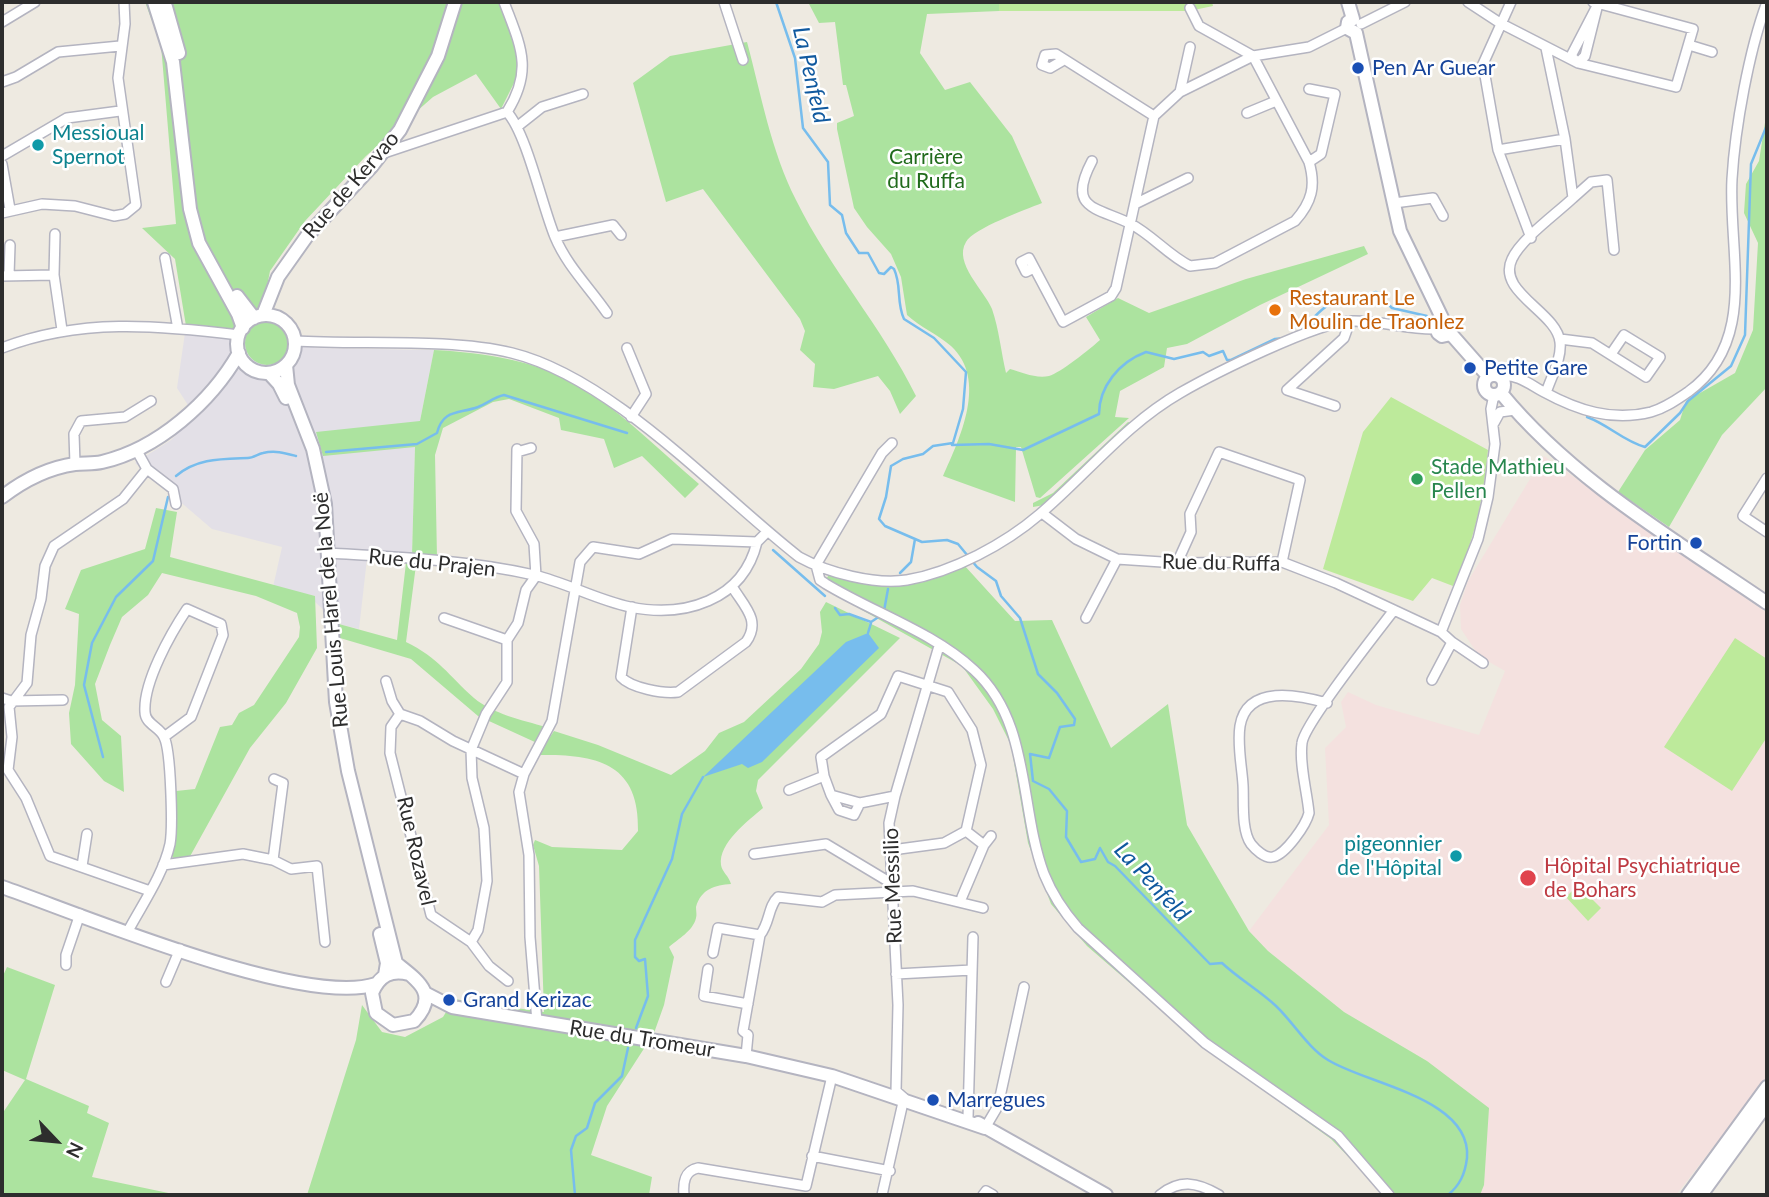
<!DOCTYPE html>
<meta charset="utf-8">
<style>
body{margin:0}
#map{position:relative;width:1769px;height:1197px;overflow:hidden;background:#eeeae1;font-family:Lato,sans-serif}
canvas{display:block}
.frame{position:absolute;inset:0;border:4px solid #2d2d2d;pointer-events:none}
.north{position:absolute;left:21px;top:1106px;width:70px;height:70px;-webkit-text-stroke:5px #fff;paint-order:stroke;rotate:116deg;font-size:19px;font-weight:700;line-height:28px;text-align:center;color:#2d2d2d}
.north::after{content:'';display:block;margin:auto;width:24px;height:32px;background:#2d2d2d;clip-path:polygon(50% 0,100% 100%,50% 72%,0 100%)}
</style>
<div id="map">
<canvas width="1769" height="1197"></canvas>
<div class="frame"></div>
<div class="north">N</div>
</div>
<script>
const ctx = document.querySelector('canvas').getContext('2d');
ctx.lineJoin = 'round';
function fillPath(path, color) {
  ctx.fillStyle = color;
  ctx.fill(path, 'evenodd');
}
function stroke(path, color, width, dash) {
  ctx.strokeStyle = color;
  ctx.lineWidth = width;
  ctx.lineCap = dash ? 'butt' : 'round';
  ctx.setLineDash(dash || []);
  ctx.stroke(path);
}
function label(font, color, halo, rows, align = 'center') {
  ctx.font = font + ' Lato,sans-serif';
  ctx.lineWidth = 5;
  ctx.setLineDash([]);
  ctx.textBaseline = 'middle';
  ctx.strokeStyle = halo;
  ctx.fillStyle = color;
  for (const [text, x, y, turn = 0] of rows) {
    ctx.save();
    ctx.translate(x, y);
    ctx.rotate((+turn || 0) * Math.PI / 180);
    ctx.textAlign = isNaN(turn) ? turn : align;
    if (halo) ctx.strokeText(text, 0, 0);
    ctx.fillText(text, 0, 0);
    ctx.restore();
  }
}
fillPath(new Path2D(`
 M264,302L315,348L434,350L415,446L412,555L368,550L359,629L339,624L315,602V596L273,587L282,547L212,529L135,463L171,440L195,416L177,388L186,326Z`), '#e3e0e7');
fillPath(new Path2D(`
 M1544,456L1767,613V1078L1676,1195H1480L1484,1185L1427,1061L1344,1012L1268,951L1249,931L1329,825L1325,748L1346,727L1341,702L1348,692L1376,705L1479,735L1505,671L1479,656L1461,629L1460,605L1468,581Z`), '#f4e1df');
fillPath(new Path2D(`
 M145,2H500L510,26L521,69L501,109L476,74L433,97L366,156L305,221L270,271L264,302L235,330L186,326L175,259L142,228L176,224L161,45Z
 M808,2H999V11L927,14L920,53L945,90L970,82L1012,136L1042,203C1025,210 974,228 966,242C953,263 985,291 992,309C999,329 1001,352 1006,373L1010,369C1021,372 1036,379 1049,376C1060,373 1090,349 1100,340L1086,317L1118,298L1149,313L1246,279L1364,246L1368,254L1260,305L1187,344L1167,348L1164,367L1120,391L1115,417L1129,418L1040,498L1036,497L1021,447H1016L1015,502L943,476C960,438 988,380 951,346C937,334 920,327 907,315L901,277L891,254L867,227L854,208L837,129V123L854,116L846,85H843L835,22L819,23Z
 M747,42C761,94 771,151 796,200C830,269 882,327 916,396L900,414L890,391L878,376L834,389L813,387L815,364L800,350L805,331L800,319L703,189L666,202L633,83L670,56Z
 M1767,110V387L1722,435L1669,527L1618,492L1645,450L1680,420L1686,401L1735,373L1753,330L1758,243L1744,213L1746,184L1759,161Z
 M245 343a22 22 0 1 1 44 0a22 22 0 1 1-44 0Z
 M434,350C485,353 539,360 583,388C625,415 661,452 699,484L685,498L642,456L614,468L604,439L561,430L559,418L509,399L493,402L443,428L435,455L437,558L412,555L415,447L323,456L316,432L420,421Z
 M1128,422L1131,423L1054,497L1044,505L1033,507V503L1053,493Z
 M156,508L177,512L170,557L315,596L317,648L286,703L250,748L188,860H175L172,856L177,821L176,791L195,789L220,727L232,725L239,713L254,705L299,637L300,627L297,613L256,596L162,573L148,595L122,617L110,645L95,684L102,720L121,736L124,792L104,781L71,744L69,713L75,685L79,614L65,609L81,570L145,549Z
 M406,563L416,565L406,642C439,658 448,675 474,698C493,714 522,720 546,727L537,743L478,716L411,659L340,638L339,624L397,640Z
 M964,565L1015,621L1052,620L1111,748L1168,704L1187,825L1249,931L1268,951L1344,1012L1427,1061L1489,1108L1484,1185L1480,1195H1382L1374,1183L1331,1139L1206,1049L1087,946L1051,904L1028,843L1011,745L993,709L962,666L821,587L830,573L894,585L924,582Z
 M826,602L900,638L758,780L756,791L763,808C748,821 718,843 721,865C722,872 729,876 731,884C715,885 701,889 696,907C696,911 697,915 696,918C693,931 678,939 669,947L674,957L664,1005L654,1033L607,1106L591,1155L652,1177L649,1195H307L356,1040L362,1005L382,1032L405,1037L443,1017L454,999L544,1012L539,866L533,845L535,840L552,847L622,850L638,831C640,762 595,754 538,755L554,731L598,745L671,775L705,751L719,733L744,722L801,669L819,644L822,632L820,612Z
 M7,967L55,985L26,1079L89,1106L87,1113L109,1123L92,1177L178,1195H2V1114L25,1080L2,1070V978Z`), '#ace39f');
fillPath(new Path2D(`
 M999,2H1212L1213,6L1189,11H999Z
 M1391,397L1488,450C1483,499 1475,541 1453,586L1432,578L1413,601L1323,569L1363,432Z
 M1735,638L1767,659V737L1732,791L1664,747Z
 M1578,885L1601,908L1588,921L1566,897Z`), '#bdea9b');
fillPath(new Path2D(`
 M868,633L879,648L762,762L748,768L742,764L703,777L846,642Z`), '#77bded');
stroke(new Path2D(`
 M776,2L795,58L803,128L828,162L830,205L842,215L846,233L859,253H868L879,273L884,274L891,267L894,269C902,286 896,302 904,319L934,338L966,372L963,409L953,443L933,446L923,454L903,459L891,466L886,497L879,519L885,526L922,542L947,540L958,544L977,567L996,581L1001,596L1020,618L1038,674L1057,693L1075,719L1074,725L1060,727L1049,758L1030,754L1033,781L1049,789L1067,811L1066,837L1081,862L1095,859L1100,848L1108,862L1115,866L1210,964L1222,963C1239,979 1259,990 1276,1006C1293,1022 1308,1048 1328,1060C1366,1084 1472,1098 1467,1158C1465,1174 1460,1185 1448,1195
 M1300,332C1311,321 1324,304 1340,299L1350,304L1376,292L1392,308L1427,316
 M1587,417C1609,425 1623,441 1645,447L1680,413L1688,401L1731,366L1745,335L1751,164L1767,125
 M952,445L989,444L1023,450L1099,414C1099,387 1119,362 1146,352L1174,359L1203,352L1209,356L1223,351L1227,360H1231L1275,339L1284,338
 M326,452L417,444L437,433C443,409 459,414 478,407C488,403 494,397 504,395L627,433
 M176,476C197,458 222,459 248,458C253,458 258,454 263,453C275,450 285,453 296,456
 M773,550L825,596
 M900,573L911,562L915,539
 M835,608L840,615L849,614L871,622L880,616
 M884,611L888,589
 M868,633L871,623
 M103,757L84,685L92,643L116,597L153,561L168,497
 M636,1028L648,996L645,959L639,961L635,957V940L672,859L682,814L703,777
 M575,1195L571,1150L576,1136L587,1128L595,1103L622,1076L628,1048`), '#77bded', 2.5);
const street = new Path2D(`
 M724,2L743,60
 M1468,2L1500,23L1578,63L1676,87L1693,29L1593,2
 M1511,2L1483,64L1498,150L1531,238
 M1598,4L1585,56L1578,63L1571,56Z
 M2,22L35,2
 M1361,24L1405,2
 M1689,45L1712,52
 M1062,61L1050,68L1042,65L1045,55L1056,54L1154,116
 M2,82L16,77L58,52L120,46
 M1180,92L1190,47
 M507,112C527,134 542,206 555,237C567,266 590,288 607,313
 M1247,113L1276,101
 M518,126L542,107L583,94
 M1498,150L1565,139
 M384,153L507,112C534,69 520,45 504,2
 M2,156L67,118L120,111
 M1092,161C1066,210 1097,207 1131,224C1152,235 1168,255 1190,266L1215,263L1295,221C1312,202 1316,186 1309,162L1253,56L1199,26L1190,8
 M1309,162L1321,154L1335,94L1309,89
 M2,164L10,209
 M1573,198L1591,182L1607,180L1614,250
 M1137,203L1188,178
 M1394,203L1433,198L1443,216
 M2,213L42,204L75,206L114,216L125,214L136,205L118,78L125,24L124,2
 M555,237L613,225L621,235
 M165,258L178,329
 M1034,268L1026,272L1021,262L1029,258L1063,322L1111,296L1116,288L1154,116L1180,92L1253,56L1309,47L1347,28
 M9,275L10,245
 M54,275L55,234
 M2,276L54,275L62,330
 M1560,339L1592,343L1646,377L1660,357L1624,335L1611,354
 M295,341C361,345 449,338 512,353C613,378 717,493 799,557C828,573 875,585 907,580C953,572 1005,544 1040,514C1087,474 1126,424 1180,393C1213,374 1317,322 1351,321C1380,320 1408,330 1436,329
 M2,348C79,318 158,325 239,335
 M627,348L646,394L631,417
 M1501,376C1518,374 1529,384 1544,392C1577,410 1612,422 1651,412C1665,408 1676,400 1688,392C1759,341 1728,253 1732,179C1735,128 1749,50 1767,2
 M1546,393C1551,377 1562,359 1560,342C1557,312 1496,292 1512,259C1521,239 1556,214 1573,198L1565,139L1546,48
 M1335,406L1287,390L1344,338L1350,321
 M1494,423L1500,412L1515,410
 M137,451L147,469L173,489L176,504
 M517,452L531,448
 M75,464L74,434L81,421L125,417L151,401
 M147,469L123,499L54,546L45,566L41,599L31,635L27,683L9,707L12,737L8,770L26,798L50,856L150,891
 M1767,478L1743,516L1767,532
 M1042,513L1076,539L1117,559L1177,563L1282,562L1336,583L1441,632L1452,642L1432,680
 M328,553C396,557 468,560 534,575C567,583 597,600 630,607C684,618 743,601 757,542
 M1177,563L1191,532L1190,514L1219,452L1300,480L1282,562
 M816,565L820,580L826,584C874,613 933,632 974,670C1031,722 1019,807 1044,874C1052,894 1064,912 1078,928L1205,1043L1338,1136L1389,1195
 M816,565L882,453L892,443
 M632,607L621,677C631,688 663,694 678,692L746,642C761,621 745,607 733,588
 M444,618L507,640
 M1086,618L1117,559
 M1441,632L1478,539L1488,497L1495,444L1491,409L1494,395
 M1452,642L1483,663
 M386,681L392,701L400,714L420,721L453,741L524,774
 M2,698L11,701L63,700
 M1327,703C1299,695 1247,684 1240,726C1237,745 1242,767 1243,785C1244,801 1241,830 1251,844C1255,849 1265,859 1273,857C1286,854 1306,825 1309,813C1307,791 1299,764 1302,743C1304,724 1378,631 1394,610
 M400,714L391,727L390,753L431,915L471,942L478,930L487,881L484,828L472,778L471,750L486,714L507,682V640L518,623L526,590L536,576L534,544L516,511L517,449
 M789,790L824,776
 M831,795L839,810L854,815L860,803
 M984,845L991,836
 M892,850L944,843L966,831L981,765L972,730L948,692L898,676L881,714L821,757L824,776L831,795L860,803L895,796
 M754,854L826,844L891,883
 M273,860L283,783L274,779
 M163,865L243,854L273,860L291,869L317,866L325,942
 M82,866L87,834
 M962,897L984,845L966,831
 M128,931C143,903 163,875 170,844C173,828 171,750 164,737C160,727 145,724 145,712C143,682 171,633 187,609L221,624L223,635L191,717L164,737
 M471,942L489,966L508,981
 M713,953L718,928L760,935
 M66,965V955L80,914
 M708,969L704,996L748,1004
 M896,974L972,970
 M166,982L180,949
 M537,1022L530,937L529,855L519,792L524,774L552,721L580,562L593,547L639,554L672,539L757,542L767,532
 M746,1056L748,1035L743,1031L760,935C770,923 768,906 778,897L822,902L835,895L913,891L983,908
 M968,1117L973,937
 M985,1128L998,1106L1024,987
 M812,1156L890,1171
 M684,1195C683,1183 684,1171 698,1168L806,1186L832,1076
 M882,1195L904,1098L896,1091L898,1005L889,823L895,796L939,646
 M983,1195L986,1191L993,1195
 M1160,1195C1180,1179 1197,1182 1219,1195`);
const secondary = new Path2D(`
 M154,2L173,62L190,209L199,243L238,314L243,328
 M1348,2L1353,19
 M166,7L179,53
 M1353,19L1348,22L1347,28L1356,33
 M1356,33L1400,231L1443,320
 M237,296L254,318
 M263,315L278,277L307,236L371,167L400,130L438,56L455,2
 M237 344a29 29 0 1 1 58 0a29 29 0 1 1-58 0Z
 M1443,320L1436,325L1438,333L1442,336L1451,334
 M1451,334L1488,376
 M286,365L288,385L313,449L325,504L336,702L348,771L396,963C417,980 440,994 414,1021L393,1025L376,1013L372,993C379,976 391,969 409,974
 M269,373L279,384L286,398
 M1484 385a10 10 0 1 1 20 0a10 10 0 1 1-20 0Z
 M1501,393C1572,480 1675,540 1767,603
 M2,497C24,480 47,468 75,464C84,463 94,464 102,462C158,449 211,402 239,353
 M2,887C80,914 303,1008 376,984
 M380,934L387,963L385,975
 M425,993L452,1007L746,1056L832,1076L985,1128
 M978,1123L1106,1195
 M1688,1195L1767,1087
 M1701,1195L1767,1104`);
stroke(street, '#b4b4c0', 12);
stroke(secondary, '#b4b4c0', 16);
stroke(street, '#fff', 9);
stroke(secondary, '#fff', 12);
for (const [x, y, r, color] of [
 [1358,68,7,"#1a4fb4"],
 [38,145,7,"#0f9aa8"],
 [1275,310,7,"#e8710a"],
 [1470,368,7,"#1a4fb4"],
 [1417,479,7,"#2e9e5b"],
 [1696,543,7,"#1a4fb4"],
 [1456,856,7,"#0f9aa8"],
 [1528,878,9,"#e0444e"],
 [449,1000,7,"#1a4fb4"],
 [933,1100,7,"#1a4fb4"]
]) {
  const dot = new Path2D();
  dot.arc(x, y, r, 0, 2 * Math.PI);
  ctx.fillStyle = color;
  ctx.fill(dot);
  stroke(dot, '#fff', 2.5);
}
label('21px', '#164399', '#fff', [
 ["Pen Ar Guear",1372,68],
 ["Petite Gare",1484,368],
 ["Fortin",1682,543,"right"],
 ["Grand Kerizac",463,1000],
 ["Marregues",947,1100]
], 'left');
label('21px', '#0d838f', '#fff', [
 ["Messioual",52,133],
 ["Spernot",52,157],
 ["pigeonnier",1442,844,"right"],
 ["de l'Hôpital",1442,868,"right"]
], 'left');
label('21px', '#216b1c', '#fff', [
 ["Carrière",926,157],
 ["du Ruffa",926,181]
]);
label('21px', '#2d2d2d', '#fff', [
 ["Rue de Kervao",351,185,-49],
 ["Rue du Prajen",432,563,6],
 ["Rue du Ruffa",1221,563,1],
 ["Rue Louis Harel de la Noë",331,610,-95],
 ["Rue Rozavel",416,851,77],
 ["Rue Messilio",893,886,-92],
 ["Rue du Tromeur",642,1039,9]
]);
label('21px', '#c56008', '#fff', [
 ["Restaurant Le",1289,298],
 ["Moulin de Traonlez",1289,322]
], 'left');
label('21px', '#27864d', '#fff', [
 ["Stade Mathieu",1431,467],
 ["Pellen",1431,491]
], 'left');
label('21px', '#be3a42', '#fff', [
 ["Hôpital Psychiatrique",1544,866],
 ["de Bohars",1544,890]
], 'left');
label('italic 23px', '#10599f', '#fff', [
 ["La Penfeld",811,75,77],
 ["La Penfeld",1152,882,47]
]);
</script>
